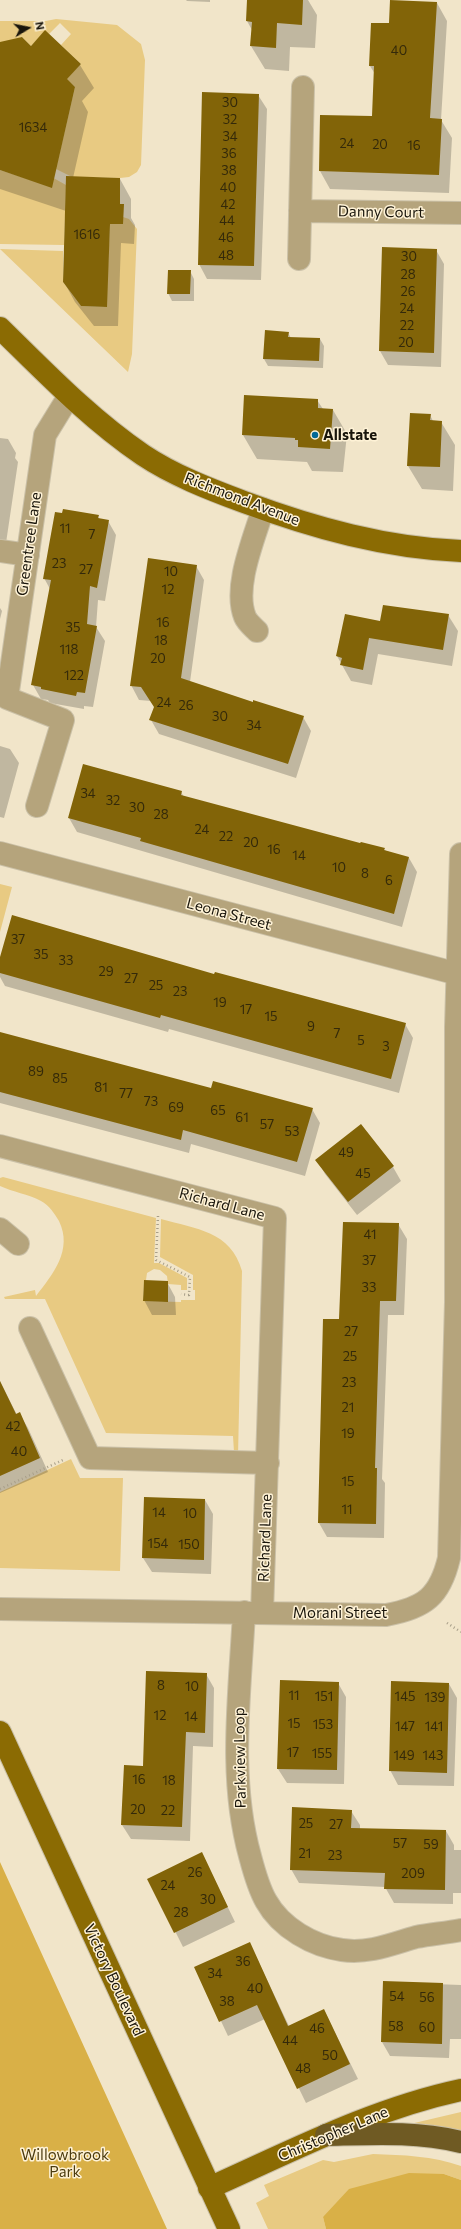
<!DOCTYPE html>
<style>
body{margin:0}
#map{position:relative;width:461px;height:2229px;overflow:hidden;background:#f1e5c9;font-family:Commissioner,sans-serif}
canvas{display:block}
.north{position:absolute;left:8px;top:8px;width:40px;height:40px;-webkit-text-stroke:3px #fef2d6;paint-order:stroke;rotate:80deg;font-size:11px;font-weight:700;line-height:16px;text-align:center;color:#19150b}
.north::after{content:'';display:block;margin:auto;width:14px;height:18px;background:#19150b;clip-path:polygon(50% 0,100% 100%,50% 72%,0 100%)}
</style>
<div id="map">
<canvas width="461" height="2229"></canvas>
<div class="north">N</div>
</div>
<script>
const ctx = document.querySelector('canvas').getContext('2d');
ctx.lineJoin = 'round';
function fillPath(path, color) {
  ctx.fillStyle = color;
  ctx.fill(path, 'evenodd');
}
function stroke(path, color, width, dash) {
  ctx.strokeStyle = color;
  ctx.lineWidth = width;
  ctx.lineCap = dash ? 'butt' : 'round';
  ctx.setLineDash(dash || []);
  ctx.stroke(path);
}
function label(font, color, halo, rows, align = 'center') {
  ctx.font = font + ' Commissioner,sans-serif';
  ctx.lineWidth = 3;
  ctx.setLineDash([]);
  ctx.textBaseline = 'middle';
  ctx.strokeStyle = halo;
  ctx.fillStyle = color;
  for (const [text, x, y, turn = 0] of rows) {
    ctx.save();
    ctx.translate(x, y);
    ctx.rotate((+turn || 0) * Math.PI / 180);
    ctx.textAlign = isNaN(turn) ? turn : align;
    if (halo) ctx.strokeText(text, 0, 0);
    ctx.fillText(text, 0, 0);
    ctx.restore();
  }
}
fillPath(new Path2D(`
 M56,19L117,25L141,44L145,60L141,165L137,172L129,177L120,178L72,177L56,169L75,87L66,79L81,64L61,45L71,34L60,23L49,34L45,31L31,46L22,37L0,46V21H46Z
 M0,170L37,182L41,171L66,185L64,245L0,244Z
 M123,217L129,219L137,229L132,354L128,372L0,249L63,251V282L81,306L106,307L110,224H123Z
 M0,884L12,887L0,932Z
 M3,1177L156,1218L154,1263H159L187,1278V1290H181V1285L168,1284L167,1276L160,1270L154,1269L147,1273L146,1280L144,1281L143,1301L181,1302V1300H195V1290H193V1275L160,1257L161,1219C196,1229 231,1231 242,1271L238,1456L234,1452L233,1436L106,1433L45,1299H5L4,1297L35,1290L36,1296C53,1274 73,1250 59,1221C54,1213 49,1205 41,1201C28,1194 13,1192 0,1186V1178Z
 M71,1459L80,1478H123L120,1571L0,1568V1492Z
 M461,2112V2132L410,2124Z
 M373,2154C403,2155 433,2156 461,2166V2180L444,2174L323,2217L326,2229H268L256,2203L269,2196L264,2185L323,2160L334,2162Z`), '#e8ca82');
fillPath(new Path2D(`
 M0,1862L167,2229H0Z
 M409,2173L444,2174L461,2180V2229H326L323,2217L349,2189Z`), '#d9b047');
fillPath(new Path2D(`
 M186,0H210V2L187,1Z
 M248,0H308L317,15L315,48L290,47L289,71L265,69L251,46L252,30L247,21Z
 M437,3L447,21L441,120L452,138L449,193L330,189L320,171L373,117L375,74L370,66L390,25Z
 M0,47H31L80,65L94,88L82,101L88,112L73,178L120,179L131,199V218L135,225L134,244L121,243L118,326H94L75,302L64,282L66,211L0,189Z
 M258,95L267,109L261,280L207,279L199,264Z
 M383,248L436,250L444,264L441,367L388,365L380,351Z
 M190,271L194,279V301H172L168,293Z
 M288,333L291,338L320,339L324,346L323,368L268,366L264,359Z
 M317,400L323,409L333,410L347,434L343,472L312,471L307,462L257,459L243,435Z
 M430,415L433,421L441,422L455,445L453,491L422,489L408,466Z
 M0,438L8,439L16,453L15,458L18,462L6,543L0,551Z
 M98,516L100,520L108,521L116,535L105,601L98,600L96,627L105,641L93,707L84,706V709L50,703L48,700L41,699L33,685L50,589L44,578Z
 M196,566L204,580L190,682L254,704L303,717L311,731L296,778L159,734L151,720L155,707L151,701L139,700L131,685Z
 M0,608L2,611L0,619Z
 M448,615L458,631L452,666L378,654L372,685L351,681L337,656L381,622Z
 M0,746L10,749L19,763L4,818L0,817Z
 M181,792L184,797L361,845L384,849L386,851L409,858L417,872L402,927L77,832L69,818Z
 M0,961L215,975L405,1024L413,1038L399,1093L169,1029L168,1032L5,986L0,977Z
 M0,1033L212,1090L312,1109L320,1123L305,1176L191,1144L189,1153L0,1103Z
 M317,1160L393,1167L401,1181L357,1215L325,1174Z
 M398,1224L407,1239L404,1315H388L382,1479L385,1483L384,1538L327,1537L319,1523L324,1320H340Z
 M167,1282L175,1297L176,1315H152L144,1300Z
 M0,1381L17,1415L19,1413L28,1428L48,1472L0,1493Z
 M145,1498L205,1500L213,1514L211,1574L152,1572L143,1558Z
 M206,1674L214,1688L213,1747L193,1746L190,1841L131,1839L122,1825L144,1767Z
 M338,1683L346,1697L344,1784L287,1783L278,1769Z
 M449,1684L457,1698L454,1786L398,1785L390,1770Z
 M351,1811L360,1825V1829L446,1831L454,1845V1850H461V1893H453V1904L394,1903L385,1887L299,1883L291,1869Z
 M202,1854L235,1922L183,1947L149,1879Z
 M250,1944L289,2026L324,2010L358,2079L306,2103L265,2019L228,2036L196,1968Z
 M384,1982L461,1985V2039H450L449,2058L390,2056L382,2042Z`), '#0003');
fillPath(new Path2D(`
 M247,0H303L302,25L277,23L276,48L250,46L252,22L246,21Z
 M390,0L437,2L430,118L442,119L439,175L319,171L320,115L372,116L374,66H369L371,23H389Z
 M45,30L81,64L67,79L75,87L52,188L0,170V42L22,37L31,46Z
 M202,92L259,94L254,266L198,265Z
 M66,176L120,178V204H124L123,224H110L107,307L81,306L63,282Z
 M382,247L437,249L434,353L379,351Z
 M168,270H191L190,294H167Z
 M265,330L289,332L288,337L320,338L319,361L263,359Z
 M244,395L318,399V408L333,409L330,449L298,447V440H295V438L242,435Z
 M410,413L431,414L430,420L442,421L440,467L407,466Z
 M63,509L99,515L98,518L109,520L97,588L90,586L87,624L97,626L85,693L77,692L76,696L41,689V687L31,685L51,580L43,579L49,545L55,512L62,513Z
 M148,558L197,565L181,678L253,702V700L304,716L288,764L149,720L154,707L141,687L130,686Z
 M383,605L449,614L443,650L369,638L363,670L340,665L342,658L336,656L345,614L380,621Z
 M83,764L182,791L181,795L360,843L361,842L385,848L384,850L409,857L394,914L182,853L140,841L141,838L68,818Z
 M12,915L214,974L215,972L406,1023L391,1079L161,1015L160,1018L0,973V957Z
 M0,1032L211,1088L213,1081L313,1108L297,1162L183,1130L181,1140L0,1092Z
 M361,1124L394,1166L348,1202L315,1160Z
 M343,1222L399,1223L396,1301H380L375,1468H377L376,1524L318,1523L323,1319H339Z
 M144,1280L168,1281V1302L143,1301Z
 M0,1381L16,1414L20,1412L40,1458L0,1476Z
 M144,1497L205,1499L204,1560L142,1558Z
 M146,1671L207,1673L205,1733L186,1732L182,1827L121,1825L124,1765L143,1766Z
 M280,1680L339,1682L337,1770L277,1769Z
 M391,1681L449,1683L447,1773L389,1771Z
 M292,1807L352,1810L351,1828L446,1830L445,1890L384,1889L385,1873L290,1870Z
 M202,1852L228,1907L174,1933L147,1879Z
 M250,1942L288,2026L324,2009L350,2064L297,2089L257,2005L219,2022L194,1967Z
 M383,1981L443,1983L442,2044L381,2042Z`), '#826408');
const minor = new Path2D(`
 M300,211L461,213
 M299,259L303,87
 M0,551L28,555
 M257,631C253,627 247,622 245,617C233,587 254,539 263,509
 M37,806L63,720L7,698L45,435L69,396
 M0,853L458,974
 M0,1146L275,1218L262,1613
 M0,1229L18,1244
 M30,1328L90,1458L268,1463
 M0,1609L386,1615C425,1608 440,1596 449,1558L456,1302V1027L461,854
 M244,1612C240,1693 228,1777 250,1856C254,1871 258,1887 266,1901C281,1928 313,1946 342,1950C368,1954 392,1944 416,1937C431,1934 446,1933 461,1930`);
const major = new Path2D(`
 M0,328C45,372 90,419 143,455C173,475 209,489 244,502C314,528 386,548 461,551
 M0,1732L229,2229
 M209,2188C292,2151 372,2109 461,2090`);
const highway = new Path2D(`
 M326,2135C371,2134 416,2131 461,2142`);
stroke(minor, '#cac0a7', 24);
stroke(major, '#cac0a7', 24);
stroke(highway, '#cac0a7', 24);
stroke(new Path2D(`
 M158,1216L156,1260L190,1277L189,1295L181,1294
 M0,1489L65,1459
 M447,1623L461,1632`), '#a79e88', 2.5, [1, 3]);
stroke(minor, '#b5a47c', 22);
stroke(major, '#8b6b03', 22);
stroke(highway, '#6f5a23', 22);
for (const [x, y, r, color] of [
 [315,435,4,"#036997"]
]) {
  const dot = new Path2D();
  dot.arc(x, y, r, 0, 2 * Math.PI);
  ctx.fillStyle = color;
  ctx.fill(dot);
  stroke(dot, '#fef2d6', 1.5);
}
label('13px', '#33290a', null, [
 ["40",399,51],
 ["30",230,103],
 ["32",230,120],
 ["1634",33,128],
 ["34",230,137],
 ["24",347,144],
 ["20",380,145],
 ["16",414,146],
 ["36",229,154],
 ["38",229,171],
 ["40",228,188],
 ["42",228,205],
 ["44",227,221],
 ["1616",87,235],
 ["46",226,238],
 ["48",226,256],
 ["30",409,257],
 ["28",408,275],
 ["26",408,292],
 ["24",407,309],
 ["22",407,326],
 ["20",406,343],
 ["11",65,529],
 ["7",92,535],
 ["23",59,564],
 ["27",86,570],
 ["10",171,572],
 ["12",168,590],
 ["16",163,623],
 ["35",73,628],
 ["18",161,641],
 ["118",69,650],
 ["20",158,659],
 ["122",74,676],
 ["24",164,703],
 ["26",186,706],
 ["30",220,717],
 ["34",254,726],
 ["34",88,794],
 ["32",113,801],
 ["30",137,808],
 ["28",161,815],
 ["24",202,830],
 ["22",226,837],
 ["20",251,843],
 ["16",274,850],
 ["14",299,856],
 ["10",339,868],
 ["8",365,874],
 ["6",389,881],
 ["37",18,940],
 ["35",41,955],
 ["33",66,961],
 ["29",106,972],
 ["27",131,979],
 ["25",156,986],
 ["23",180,992],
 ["19",220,1003],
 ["17",246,1010],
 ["15",271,1017],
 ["9",311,1027],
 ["7",337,1034],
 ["5",361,1041],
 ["3",386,1047],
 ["89",36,1072],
 ["85",60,1079],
 ["81",101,1088],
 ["77",126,1094],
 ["73",151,1102],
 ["69",176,1108],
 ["65",218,1111],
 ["61",242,1118],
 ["57",267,1125],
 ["53",292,1132],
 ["49",346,1153],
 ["45",363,1174],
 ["41",370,1235],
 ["37",369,1261],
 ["33",369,1288],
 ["27",351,1332],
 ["25",350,1357],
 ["23",349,1383],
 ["21",348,1408],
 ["42",13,1427],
 ["19",348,1434],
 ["40",19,1452],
 ["15",348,1482],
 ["11",347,1510],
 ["14",159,1513],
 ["10",190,1514],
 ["154",158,1544],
 ["150",189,1545],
 ["8",161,1686],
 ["10",192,1687],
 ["11",294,1696],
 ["151",324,1697],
 ["145",405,1697],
 ["139",435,1698],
 ["12",160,1716],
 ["14",191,1717],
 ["15",294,1724],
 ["153",323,1725],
 ["147",405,1727],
 ["141",434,1727],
 ["17",293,1753],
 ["155",322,1754],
 ["149",404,1756],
 ["143",433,1756],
 ["16",139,1780],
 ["18",169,1781],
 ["20",138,1810],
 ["22",168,1811],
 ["25",306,1824],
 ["27",336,1825],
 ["57",400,1844],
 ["59",431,1845],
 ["21",305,1854],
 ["23",335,1856],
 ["26",195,1873],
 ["209",413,1874],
 ["24",168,1886],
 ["30",208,1900],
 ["28",181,1913],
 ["36",243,1962],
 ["34",215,1974],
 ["40",255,1989],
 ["54",397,1997],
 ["56",427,1998],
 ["38",227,2002],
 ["58",396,2027],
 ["60",427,2028],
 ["46",317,2029],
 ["44",290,2041],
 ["50",330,2056],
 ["48",303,2069]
]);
label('15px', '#19150b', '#fef2d6', [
 ["Danny Court",381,212,1],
 ["Richmond Avenue",242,499,21],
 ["Greentree Lane",29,544,-82],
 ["Leona Street",229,914,15],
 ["Richard Lane",222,1204,15],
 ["Richard Lane",265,1538,-88],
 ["Morani Street",340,1613],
 ["Parkview Loop",240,1758,-91],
 ["Victory Boulevard",114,1980,65],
 ["Christopher Lane",333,2134,-23]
]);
label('bold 15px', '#19150b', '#fef2d6', [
 ["Allstate",323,435]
], 'left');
label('15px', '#4b3b0f', '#fef2d6', [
 ["Willowbrook",65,2155],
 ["Park",65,2172]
]);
</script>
